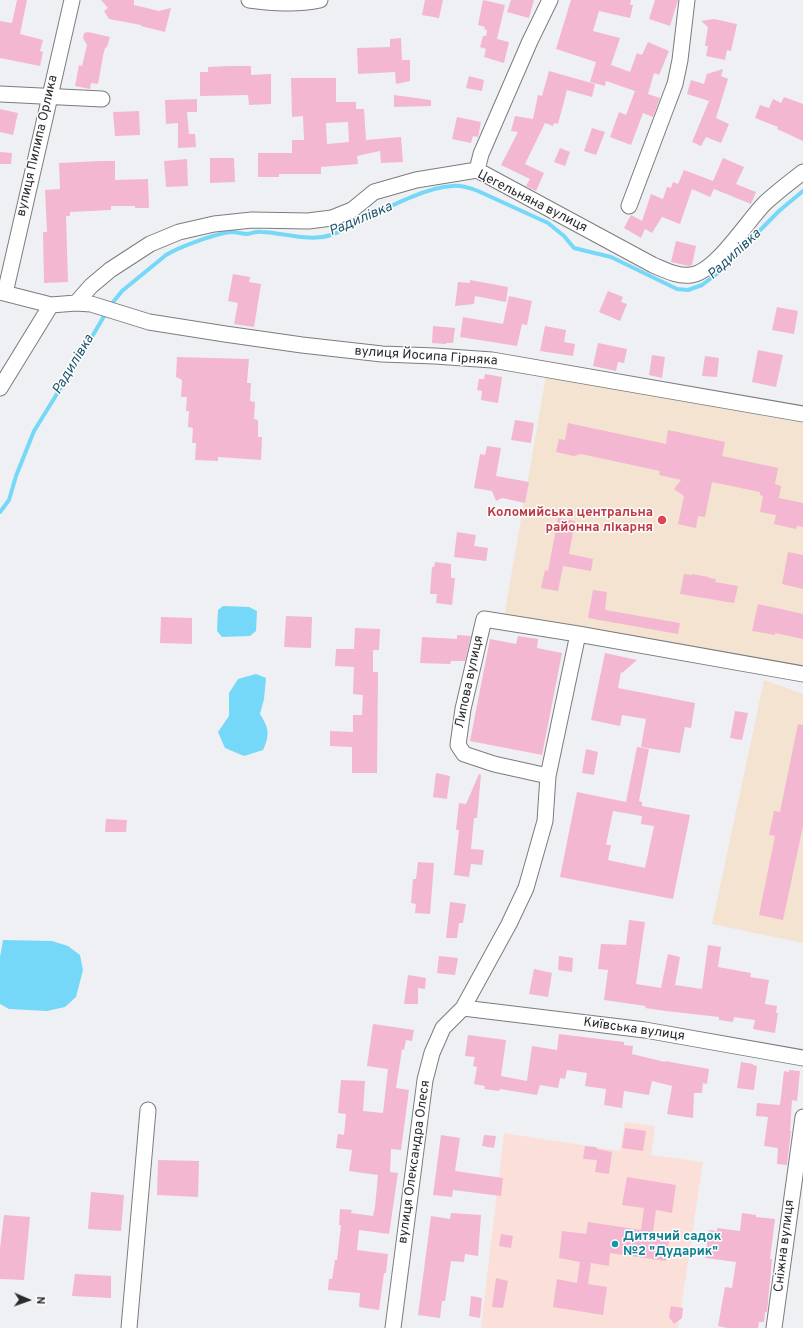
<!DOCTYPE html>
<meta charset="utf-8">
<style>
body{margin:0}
#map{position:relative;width:803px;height:1328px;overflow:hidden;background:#eff0f3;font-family:Overpass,sans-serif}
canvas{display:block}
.north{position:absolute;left:8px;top:1280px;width:40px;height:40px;-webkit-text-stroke:3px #fdfdff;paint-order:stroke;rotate:92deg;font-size:11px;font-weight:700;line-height:16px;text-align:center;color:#2a2a2b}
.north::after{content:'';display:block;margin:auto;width:14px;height:18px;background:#2a2a2b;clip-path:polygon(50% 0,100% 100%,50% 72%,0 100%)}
</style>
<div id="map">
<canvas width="803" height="1328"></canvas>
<div class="north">N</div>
</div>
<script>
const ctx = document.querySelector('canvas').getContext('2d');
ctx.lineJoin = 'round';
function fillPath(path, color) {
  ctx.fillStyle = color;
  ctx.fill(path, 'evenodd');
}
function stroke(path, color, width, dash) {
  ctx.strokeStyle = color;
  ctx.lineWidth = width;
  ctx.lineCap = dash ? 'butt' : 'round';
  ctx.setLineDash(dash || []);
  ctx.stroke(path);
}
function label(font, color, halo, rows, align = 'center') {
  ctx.font = font + ' Overpass,sans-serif';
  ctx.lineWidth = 3;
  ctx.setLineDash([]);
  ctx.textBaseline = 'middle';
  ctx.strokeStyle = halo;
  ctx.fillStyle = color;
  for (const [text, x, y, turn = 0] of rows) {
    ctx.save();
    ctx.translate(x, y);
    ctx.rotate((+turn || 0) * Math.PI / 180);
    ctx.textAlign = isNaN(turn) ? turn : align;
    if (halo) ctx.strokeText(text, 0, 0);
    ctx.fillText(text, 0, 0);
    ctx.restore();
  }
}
fillPath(new Path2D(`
 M625,1122L655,1126L651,1155L703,1162L678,1328H481L504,1133L620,1151Z`), '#fae0d9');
fillPath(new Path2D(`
 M546,376L803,423V668L504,617Z
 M764,680L803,694V943L712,924Z`), '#f4e3d1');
fillPath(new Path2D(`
 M223,606L249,607L257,611L256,631L250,636L222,637L217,631L218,610Z
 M256,674L266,678L264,699L260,714C269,728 270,735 263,750L244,756L225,748L218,732L229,716V693L238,679Z
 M3,940L52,941L68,946L80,955L83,970L76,997L65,1007L47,1011L9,1009L0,1004V957Z`), '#75d8f8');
stroke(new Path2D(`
 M110,306L122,291L166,255C179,247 217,233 232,232C237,232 242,234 247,234C253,233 257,231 262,232C285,233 309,242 331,235C340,232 348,227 356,223C381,211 425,187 452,186C461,185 470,188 478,191L548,223L564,236L574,248L611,257L677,289L688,290L702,285L718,273L779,211L803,191
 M0,512L9,500L16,476L34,431L89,342L107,311`), '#75d8f8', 4);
fillPath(new Path2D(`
 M17,0H27L20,34L43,40L40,51L43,52L40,66L0,58V21L12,23Z
 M101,0H134V5L159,11L171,8L165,32L141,26V25L109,19L104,11L108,8Z
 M425,0H443L439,18L422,15Z
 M483,0L505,5L497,39L509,42L504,63L484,57L486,49L480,47L483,36H486L487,30L484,29L485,27L478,25Z
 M511,0H534L529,18L507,12Z
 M571,0H631L630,5H633L630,18L599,11L593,31L620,38L611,65L630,72L637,53L642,55L648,42L669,51L659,75L654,73L648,94L660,98L653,117L643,113L631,145L610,137L619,112L626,115L635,91L606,81L605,86L590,82L596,62L556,49Z
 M655,0H678L670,26L649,19Z
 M714,19L737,24L731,51L727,50L725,60L706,56L708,46H705L708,27L701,21Z
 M88,32L110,37L107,47L105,48L103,56L98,84L91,83L90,89L75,86L79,65L82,66L87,45L83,38L84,33Z
 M401,38L402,60H410V81L396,84L395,72L358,74L357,48L390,47V39Z
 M230,66H251V75L271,74V104L249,105L248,95L200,96V72H208V67Z
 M723,69L721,76L728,79L716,118L729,124L721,143L706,137L701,146L692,142L709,101L687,94L691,80L704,84L707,74Z
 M549,71L595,84L592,97L567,90L558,124L554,123L553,126L545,123L525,164L544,173L536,191L526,186L530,179L501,165L518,132L511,131L515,116L533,119L538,95L542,96Z
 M469,76L484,80L482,91L466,88Z
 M291,78H336V102H356V109H364L366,140L401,137L403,162L381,163L380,151L357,156L358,164L321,167V174H279V177H258V153H292V140H304L303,116L292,117ZM348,122L349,142L327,144L326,123Z
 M394,95L431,100V106L394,107Z
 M784,97L803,104V141L777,129L778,127L755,118L760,105L769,108L773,99L781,103Z
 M197,99V112H187L189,134H195L196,147L178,148V123L166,124L165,100Z
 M0,109L18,113L13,135L0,132Z
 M139,111L140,135L115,136L113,112Z
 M457,117L481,122L478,137L473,136L471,143L452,139Z
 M592,128L605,132L596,155L584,151Z
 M560,148L570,152L565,166L554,162Z
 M0,152L12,153L11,164H0Z
 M210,158H234L235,182L210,183Z
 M723,158L744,167L736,184L756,192L751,204L714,189L710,197L692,189L680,224L662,217L652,233L645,229L641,238L624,228L631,215L642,221L651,194L663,199L667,187L671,188L673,182L678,184L684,170L713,181Z
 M187,159L188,186L166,187L164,161Z
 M101,161H115V180L148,179L149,208H135V206H111V210L70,212V216H66L68,282L44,283L43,232H47L45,190L60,189L59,163Z
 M676,241L696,246L692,265L689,266L671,262Z
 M233,274L250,277L249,282L261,284L254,327L234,324L238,303L228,301Z
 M470,280L508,287L506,302L475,296L474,304L455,306L458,282L470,283Z
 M608,291L623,297L621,302L627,304L620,321L599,312Z
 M509,296L532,301L527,325L522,324L517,346L460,337L463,317L503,324Z
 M777,307L798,311L794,334L772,330Z
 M433,326L455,328L453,343H446V344L432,343Z
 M545,326L566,330L564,342L575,344L573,356L540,351Z
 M598,343L627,349L624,363L618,362L616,371L593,366Z
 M758,350L783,355L776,387L752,382Z
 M652,355L665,357L662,378L649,375Z
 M705,356L719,358L717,377L702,376Z
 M177,357L249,359L247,383H251L250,401L255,402L254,419L258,420V437H262L261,460L218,457V461L195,460L196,443H192L193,428L188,427L189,411H186L187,397H181L182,380L176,377Z
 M485,374L502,377L498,403L481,400L482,391L477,390L479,379H484Z
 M515,420L534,423L531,443L511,440Z
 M568,423L666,444L668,430L725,442L722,456L778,468L775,484L781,486L779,498L803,503V527L797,526L796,529L774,524L776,515L760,512L763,496L760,495V492L712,482L705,517L698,516L696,528L678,524L684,496L674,489L681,480L659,475L660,471L581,454L574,456L556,452L559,439L565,440Z
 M487,446L501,448L496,476L529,482L525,503L502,498L496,501L492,491L474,488L480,454L485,455Z
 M558,518L575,521L569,554L593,559L591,571L563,566L558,591L541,588L545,570L548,571Z
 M457,532L476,535L474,546L488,548L486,561L454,557Z
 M788,552L803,555V589L782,584Z
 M435,562L451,564V578H455L452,605L436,603L437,594H430L432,567H434Z
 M684,574L692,575V574L709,577V578L716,579L715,582L738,586L734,603L680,594Z
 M593,590L607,592L605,610L680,623L678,634L588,618Z
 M758,604L803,614V639L775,633V635L752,631Z
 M286,616L312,617L311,648L284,647Z
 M161,617L192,618V644L160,643Z
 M355,628L380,629L379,650H373V672H378L377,773H352V747L330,746V731L353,732V715H362L363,695L353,694L354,667L335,666L336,649H354Z
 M457,635L471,636L465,661H451L450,664L420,663L422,637L457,639Z
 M518,636L538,639L537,648L562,653L542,755L470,741L490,639L516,644Z
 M605,653L637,660L622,673L621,672L618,688L695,703L691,728L685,727L680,753L641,747L646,719L622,715L620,726L591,720Z
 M735,711L748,713L742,740L730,738Z
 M798,724L803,725V826L783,920L759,915L775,836L769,835L774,811L780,812Z
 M637,747L649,749L639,801L642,802V806L690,815L673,899L560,877L577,792L626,802ZM613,811L642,816L641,824L654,826L645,868L608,860L611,845H606Z
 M586,749L598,752L594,775L582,773Z
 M436,773L450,776L447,799L433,797Z
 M479,774L481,775L477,818H474L471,849L484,850L482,865L471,864L469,877L454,875L459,830H456L459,803L466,804Z
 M106,819L127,820L126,832H105Z
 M418,862L434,863L430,914L415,913L416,904L411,903L413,879H416Z
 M450,902L466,904L463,923H459L457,938H446Z
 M629,920L645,922L636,984L661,988L668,954L680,957L675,985L702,989L708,945L721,947L718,967L751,973L750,977L769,980L765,1004L777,1006L776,1013H778L775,1033L753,1029L755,1020L734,1017L733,1022L719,1020V1017L666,1011L645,1008L646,1006L604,1000L608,970L598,969L601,944L626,945Z
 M439,956L458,958L455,975L437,973Z
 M559,956L573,958L572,972L558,970Z
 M534,969L552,973L548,997L529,994Z
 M408,975L426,978L425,989L418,988V1004H404Z
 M373,1024L414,1030L412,1041L406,1040L404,1050L402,1049L396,1088L409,1090L401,1150L391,1149L390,1172L398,1173L389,1234L359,1230L357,1250L388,1254L386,1273H384L379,1310L359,1307L360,1293L328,1290L329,1279H332L335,1260H337L341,1225H339L340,1209L352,1210L351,1213L373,1216L375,1207L378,1175L349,1171L352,1150L336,1148L338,1134L344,1135L346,1114L338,1113L341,1080L365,1081L363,1111L383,1113L388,1069L367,1066Z
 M559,1034L624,1042V1045L633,1046L632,1054L665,1062V1061L709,1069L707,1084L703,1083L702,1093H694L693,1118L667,1114L672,1086L652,1081L649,1095L624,1091L622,1108L604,1105L606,1089L585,1086L587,1073L567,1070L565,1079L560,1078L558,1088L540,1085L537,1095L500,1089L499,1091L484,1089L485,1086L474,1084L477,1067L473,1066L475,1057L465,1056L468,1035L506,1040L501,1076L527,1081L532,1046L557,1050Z
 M741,1062L753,1064V1065L757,1066L754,1090L737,1088Z
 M789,1070L800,1071L797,1101L792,1100L790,1131H791L787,1165L777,1164L778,1148L764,1146L768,1117L756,1116L757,1103L780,1105L784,1071L789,1072Z
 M625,1128L646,1131L643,1151L622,1148Z
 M441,1135L460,1138L455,1171L503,1178L501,1196L453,1190L452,1197L433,1195Z
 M484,1135L496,1136L494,1148L482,1146Z
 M585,1146L596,1147L597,1149L612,1152L609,1174L595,1172L597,1160L583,1159Z
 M158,1160L199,1161L198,1197L157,1195Z
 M627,1177L676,1185L672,1213L656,1210L653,1232L670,1235L666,1261L610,1253L609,1266L591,1263L588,1284L607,1287L603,1315L553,1307L557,1279L577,1283L580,1262L559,1258L562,1231L586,1234L588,1222L641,1230L644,1208L622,1205Z
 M91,1192L124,1195L121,1231L88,1229Z
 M451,1213L481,1215L478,1256L465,1254L464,1262L451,1261L445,1301H442L440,1318L418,1315L431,1216L450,1219Z
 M742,1213L756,1215V1217L775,1219L770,1259H772L767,1312H765L764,1322H759L758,1328H727L718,1326L725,1287L732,1288L736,1262L705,1258L709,1230L717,1231V1228L740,1231Z
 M4,1215L30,1217L24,1280L0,1279V1249Z
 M501,1234L513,1236L511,1248L499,1246Z
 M75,1274L111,1276V1298L72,1296Z
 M496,1278L508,1281L503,1308L492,1307Z
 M471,1296L482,1298L480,1318L469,1316Z
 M671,1306L683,1308L682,1318L674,1324L669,1317Z`), '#f3b7d1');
const street = new Path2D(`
 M249,0C273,3 296,5 320,0
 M0,94L102,99
 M477,170L481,154L530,41L550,0
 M629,206L675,84L680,60L687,0
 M0,292L51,305L76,303L91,304L149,322L225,334L302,345L382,354L435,356L492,360L803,414
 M5,293L72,0
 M76,303L91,286L110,270L150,244L179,232L214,224L252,220L308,221L332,218L352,210L374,192L416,180L477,170L653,265C665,270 678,277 691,275C716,272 747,221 765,203C777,192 790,182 803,172
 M0,388L51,305
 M548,776L578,634
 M463,1008L645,1030L803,1058
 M129,1328L148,1110
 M393,1328L425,1080L432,1053L443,1028L463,1008L509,924L526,888L545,821L548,776L494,764L464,754L458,745L463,709L484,619L578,634L803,674
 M774,1328L803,1117`);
stroke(street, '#7b7c7e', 17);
stroke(street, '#fff', 15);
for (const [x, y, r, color] of [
 [662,520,5,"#e0444e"],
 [615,1244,4,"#0f9aa8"]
]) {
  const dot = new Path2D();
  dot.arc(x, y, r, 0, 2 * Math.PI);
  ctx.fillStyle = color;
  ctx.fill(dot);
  stroke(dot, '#fdfdff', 1.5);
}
label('13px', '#2a2a2b', '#fdfdff', [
 ["вулиця Пилипа Орлика",38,146,-77],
 ["Цегельняна вулиця",532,202,27],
 ["вулиця Йосипа Гірняка",426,357,4],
 ["Липова вулиця",470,682,-78],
 ["Київська вулиця",634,1030,8],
 ["вулиця Олександра Олеся",415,1162,-82],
 ["Сніжна вулиця",785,1246,-83]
]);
label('bold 13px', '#be3a42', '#fdfdff', [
 ["Коломийська центральна",653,513],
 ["районна лікарня",653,528]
], 'right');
label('bold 13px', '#0d838f', '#fdfdff', [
 ["Дитячий садок",623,1237],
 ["№2 \"Дударик\"",623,1252]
], 'left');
label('italic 14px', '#1f5768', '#fdfdff', [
 ["Радилівка",361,220,-23],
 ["Радилівка",735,255,-43],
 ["Радилівка",74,365,-59]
]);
</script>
